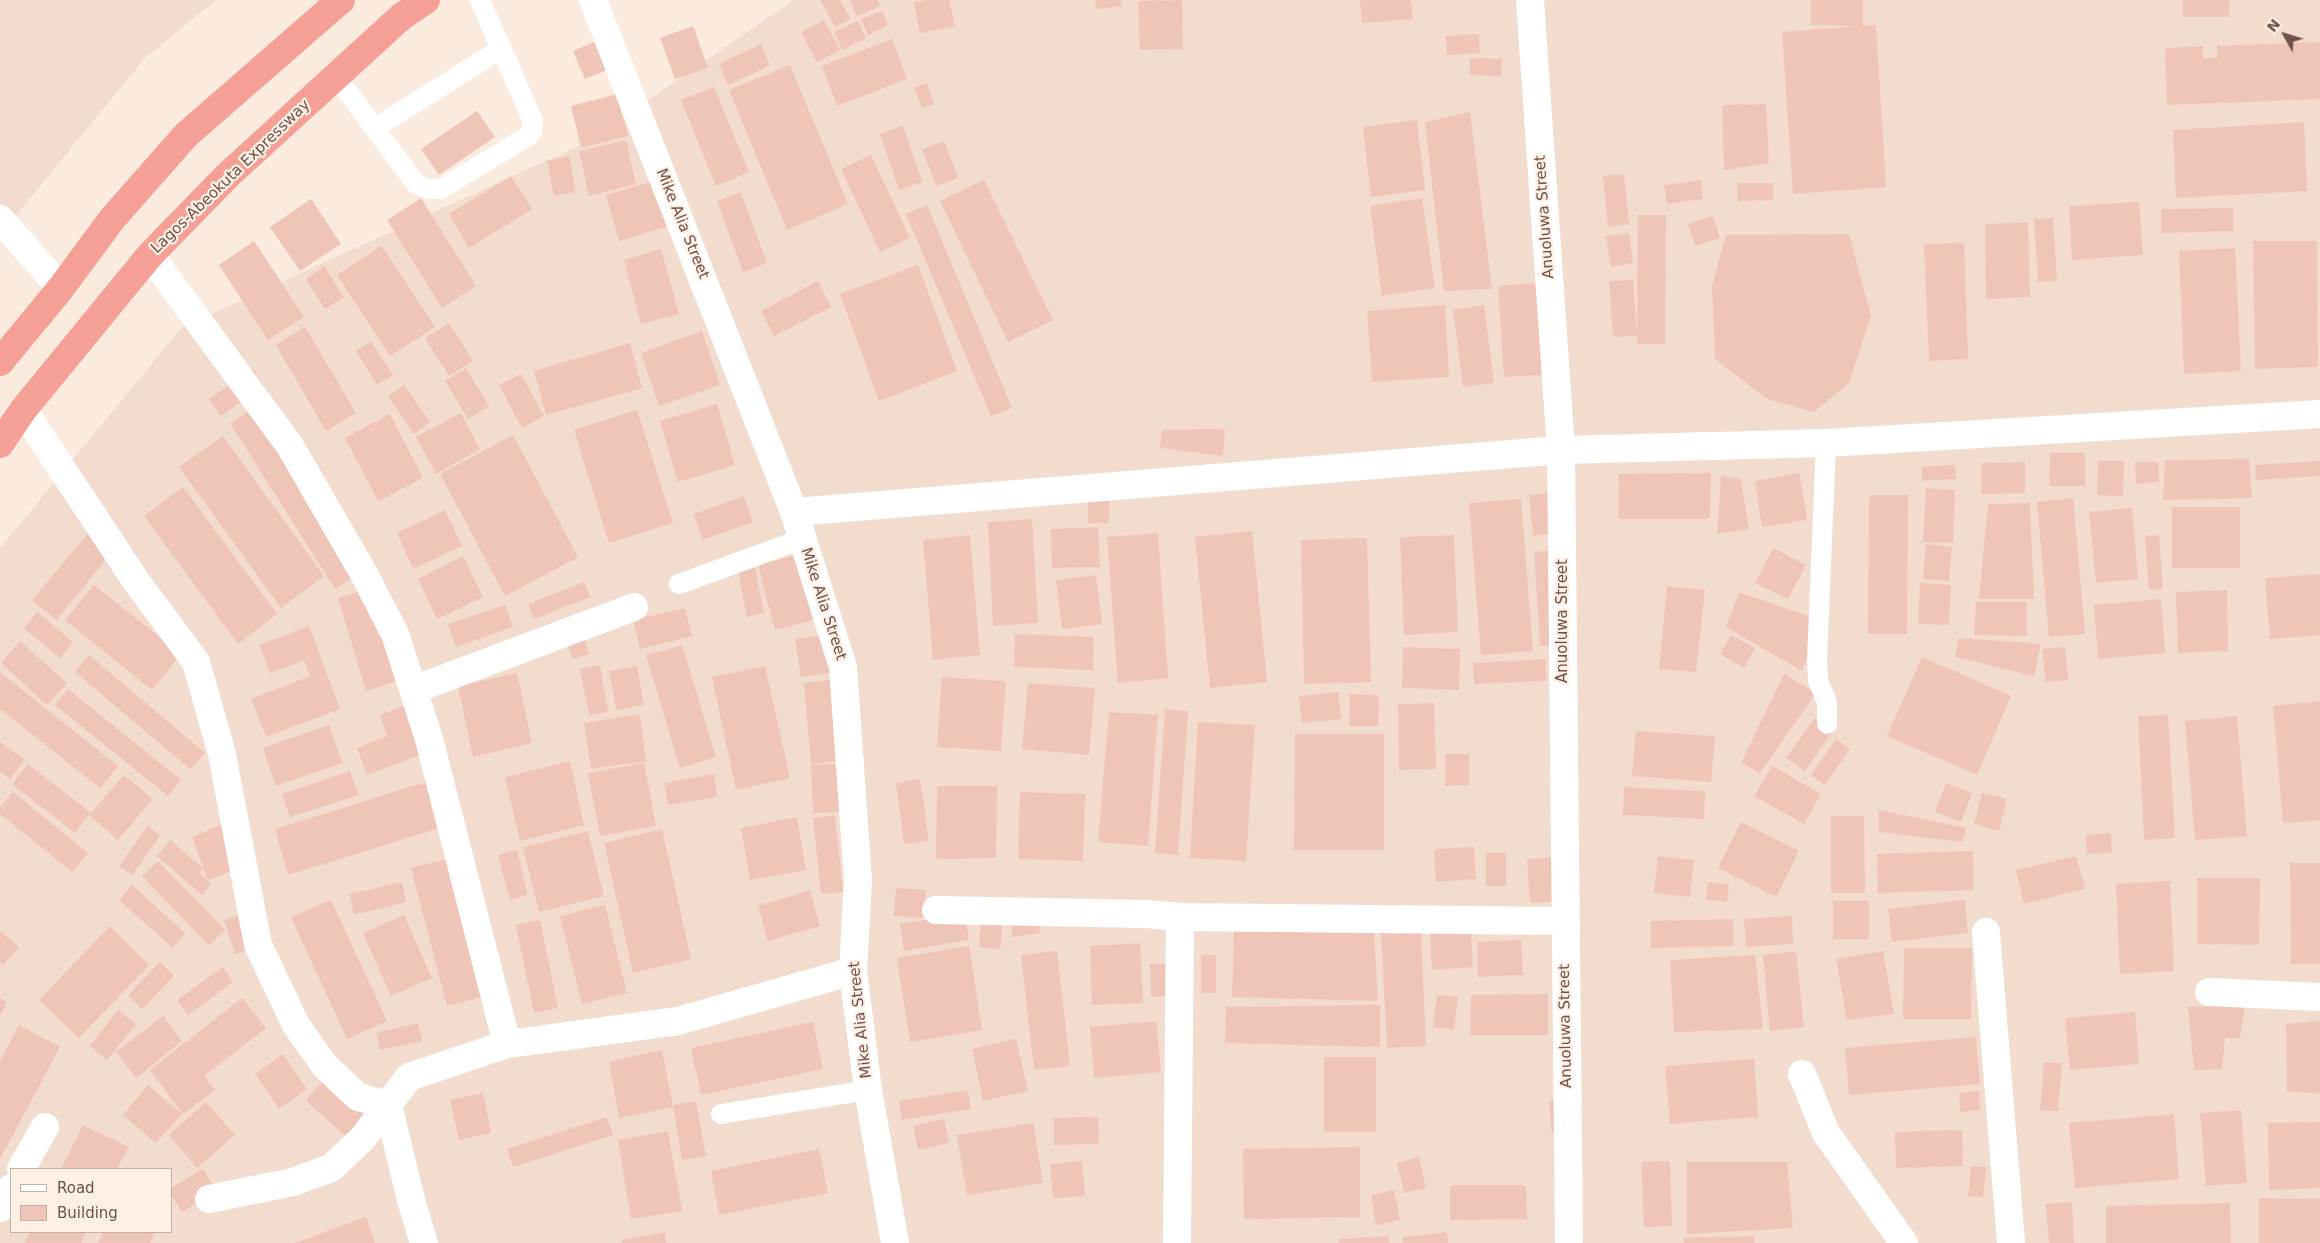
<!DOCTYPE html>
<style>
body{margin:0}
#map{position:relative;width:2320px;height:1243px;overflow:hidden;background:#fbebdf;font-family:"DejaVu Sans",sans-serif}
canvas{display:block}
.legend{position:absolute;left:10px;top:1168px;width:162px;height:65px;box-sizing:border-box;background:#fef0e5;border:1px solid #c5b0a6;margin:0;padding:6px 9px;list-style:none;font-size:15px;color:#705048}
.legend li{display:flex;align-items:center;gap:10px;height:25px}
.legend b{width:25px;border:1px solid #c5b0a6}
.north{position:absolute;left:2260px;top:10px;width:50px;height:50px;-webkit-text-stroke:4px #fef0e5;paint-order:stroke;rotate:309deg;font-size:14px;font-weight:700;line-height:20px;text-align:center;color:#705048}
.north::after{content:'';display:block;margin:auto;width:18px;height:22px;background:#705048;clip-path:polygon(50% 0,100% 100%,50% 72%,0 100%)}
</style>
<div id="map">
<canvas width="2320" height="1243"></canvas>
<ul class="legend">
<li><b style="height:6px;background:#fff"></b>Road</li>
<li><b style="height:14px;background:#efc5b8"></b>Building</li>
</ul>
<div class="north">N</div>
</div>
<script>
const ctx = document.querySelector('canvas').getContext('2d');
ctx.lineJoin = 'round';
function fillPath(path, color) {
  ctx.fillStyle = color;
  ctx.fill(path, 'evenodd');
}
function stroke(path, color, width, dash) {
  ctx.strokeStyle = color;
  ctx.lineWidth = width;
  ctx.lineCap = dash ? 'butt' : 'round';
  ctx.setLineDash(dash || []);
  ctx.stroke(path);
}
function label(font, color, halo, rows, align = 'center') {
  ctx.font = font + ' "DejaVu Sans",sans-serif';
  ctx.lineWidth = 4.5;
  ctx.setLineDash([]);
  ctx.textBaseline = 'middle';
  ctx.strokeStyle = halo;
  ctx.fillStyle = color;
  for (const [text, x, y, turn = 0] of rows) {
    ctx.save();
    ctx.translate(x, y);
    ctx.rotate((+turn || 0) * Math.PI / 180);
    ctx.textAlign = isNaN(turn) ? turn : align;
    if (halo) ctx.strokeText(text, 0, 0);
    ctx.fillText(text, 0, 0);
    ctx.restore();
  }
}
fillPath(new Path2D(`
 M0,0H216L145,58L0,235Z
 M794,0H2320V1243H0V548L181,328L587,142ZM11,1169H171V1232H11Z`), '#f2dcce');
fillPath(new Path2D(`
 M820,0H840L850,19L835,27Z
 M850,0H878L880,6L857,16Z
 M926,0H949L955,26L920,33L914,3Z
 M1095,0H1121L1122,6L1096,9Z
 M1182,0L1183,49L1140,50L1138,1Z
 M1360,0H1411L1413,19L1362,23Z
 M1811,0H1863V26L1876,25L1886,187L1793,194L1782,32L1859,26L1811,25Z
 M2183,0H2230L2229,17H2183Z
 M882,11L888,25L868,35L861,19Z
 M824,20L840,50L817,62L801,32Z
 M858,21L866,38L842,50L834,32Z
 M693,26L708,68L675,79L660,38Z
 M613,34L624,63L585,79L573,51Z
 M1479,34L1480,53L1447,55L1446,36Z
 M892,39L907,79L837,106L822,66Z
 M2320,42V99L2167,105L2165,48L2203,46V58H2217V46Z
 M761,44L770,65L728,85L719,64Z
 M1470,58L1502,59L1501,76L1470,75Z
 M790,65L848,204L787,230L729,90Z
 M927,83L934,104L922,108L914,88Z
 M714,87L749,172L716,186L681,100Z
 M617,94L628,136L581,148L571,106Z
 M1766,104L1769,163L1724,170L1722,105Z
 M477,111L495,137L439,175L421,149Z
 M1470,112L1492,289L1444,291L1425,122Z
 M1417,120L1425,190L1371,197L1363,127Z
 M2304,122L2307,191L2176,198L2173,130Z
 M903,126L922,182L899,190L880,134Z
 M626,140L636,184L589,196L579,151Z
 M944,141L958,178L936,186L922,149Z
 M871,155L910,238L880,252L841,169Z
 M569,156L576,192L554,196L547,161Z
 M1624,174L1629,224L1608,227L1603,176Z
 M511,176L532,209L469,248L449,214Z
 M984,180L1053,320L1008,342L940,201Z
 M1701,180L1703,199L1667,204L1664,185Z
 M654,181L667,227L619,241L606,195Z
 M1737,183H1773V200L1738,201Z
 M741,192L767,263L743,272L717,201Z
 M421,198L476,286L442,308L387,220Z
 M1422,198L1435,288L1382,296L1370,206Z
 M311,199L341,244L300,271L270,227Z
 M2139,202L2143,255L2072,260L2069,206Z
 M927,205L1012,408L991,416L906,214Z
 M2233,208V231L2161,233V209Z
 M1638,215H1666L1665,344H1637V336L1613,337L1609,281L1633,280L1637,333Z
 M1713,216L1720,238L1695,246L1688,224Z
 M2053,218L2057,281L2038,282L2034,219Z
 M2028,222L2030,297L1986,299L1985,224Z
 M1629,233L1633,263L1611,267L1606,236Z
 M1849,234L1871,316L1849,383L1814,412L1767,399L1715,359L1712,286L1726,235Z
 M254,241L304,317L268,340L219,265Z
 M2253,241H2317L2318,367L2255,369Z
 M1964,243L1968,359L1929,361L1924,244Z
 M382,246L435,327L390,356L337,275Z
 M2235,248L2241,371L2184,374L2179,251Z
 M661,249L679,314L641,324L624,260Z
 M918,265L957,371L879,401L840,294Z
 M324,266L344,297L325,309L306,279Z
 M818,281L831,307L774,336L761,311Z
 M1537,283L1543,375L1504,377L1498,286Z
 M1445,305L1449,377L1372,382L1367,311Z
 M1484,305L1494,383L1463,387L1453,310Z
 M449,323L473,361L449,376L425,338Z
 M305,327L356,413L326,431L276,345Z
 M702,331L720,385L659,406L641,353Z
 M371,341L393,375L377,385L356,351Z
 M630,343L642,388L546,415L534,371Z
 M466,368L489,406L468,419L445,381Z
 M253,369L264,386L221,416L209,399Z
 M521,374L544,416L522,428L499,385Z
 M404,385L430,422L414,434L388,396Z
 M269,399L373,565L335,589L230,423Z
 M717,404L735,465L678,482L660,421Z
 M637,410L673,523L609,543L574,430Z
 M461,413L480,449L436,474L416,437Z
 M390,414L423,478L378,501L345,438Z
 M1225,429L1223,456L1160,448L1162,430Z
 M513,435L578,557L505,596L440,474Z
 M223,436L324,576L281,608L179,467Z
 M2050,453H2085V486H2049Z
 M2249,459L2252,498L2163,500L2165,460Z
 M2098,461H2124L2123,496L2097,495Z
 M2320,461V476L2256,480L2255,465Z
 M2025,462V493L1981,494V463Z
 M2135,462H2158L2159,482L2136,484Z
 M1955,465L1956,479L1922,481V467Z
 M1711,473L1710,519H1618L1619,474Z
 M1799,473L1807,520L1762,527L1755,481Z
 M1721,476L1741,479L1749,529L1717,534Z
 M183,487L277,614L238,644L144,516Z
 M1926,488L1955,490L1953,543L1923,542Z
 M1557,492L1561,532L1533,536L1529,495Z
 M1869,495H1908L1907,634H1868Z
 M744,496L753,522L703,540L694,514Z
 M2073,498L2085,634L2049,637L2037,502Z
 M1521,499L1533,651L1481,655L1469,503Z
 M1088,500H1109V523H1088Z
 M2030,503L2034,599H1979L1988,504Z
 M2172,507H2240V568H2172Z
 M2132,508L2138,579L2096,583L2089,512Z
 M445,510L462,546L413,569L397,533Z
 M1032,519L1038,623L993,626L988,522Z
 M1098,527L1100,567L1052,568L1051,529Z
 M90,531L113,551L56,620L32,600Z
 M1252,531L1267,682L1210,688L1195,537Z
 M1158,533L1168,678L1118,683L1107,537Z
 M970,535L980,655L933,660L923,540Z
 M1454,535L1458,632L1404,635L1400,537Z
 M2159,535L2163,589L2149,590L2145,536Z
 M1367,538L1371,682L1304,684L1301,540Z
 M1926,544L1952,547L1949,581L1923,579Z
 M1773,548L1806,565L1788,599L1755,583Z
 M1561,550L1568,644L1540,646L1534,552Z
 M796,555L813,620L775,630L758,565Z
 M463,556L483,597L437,619L418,579Z
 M755,567L764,613L747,617L738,571Z
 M2320,574V635L2270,639L2265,578Z
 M1096,575L1102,624L1062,629L1056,580Z
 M584,582L590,597L534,619L528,604Z
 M1920,583L1951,585L1949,625L1918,624Z
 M94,585L181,654L152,690L65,620Z
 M1667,586L1705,590L1696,672L1659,669Z
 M374,587L402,679L366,691L338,598Z
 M2227,590L2228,651L2178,653L2176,592Z
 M1739,592L1823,621L1802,671L1726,627Z
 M2161,599L2165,653L2098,659L2094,605Z
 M1976,602H2027V636L1974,635Z
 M505,605L513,627L456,647L448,624Z
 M685,608L692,636L640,649L633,620Z
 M37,612L73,642L60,658L24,628Z
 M309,626L340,709L266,737L251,699L310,676L304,660L270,673L259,645Z
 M1015,634L1094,637L1093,670L1014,667Z
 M824,635L830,673L801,677L795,639Z
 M1731,635L1755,648L1744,668L1720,654Z
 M1959,638L2041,644L2034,676L1955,657Z
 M585,640L589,654L573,659L568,646Z
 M20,641L67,683L47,705L1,663Z
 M682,645L716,757L680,768L646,655Z
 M1403,647L1460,649L1459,690L1402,688Z
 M2065,647L2068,680L2046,682L2042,649Z
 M89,655L205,753L190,769L75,672Z
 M1922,657L2011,696L1977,775L1887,736Z
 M1546,659V681L1474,684L1473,663Z
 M600,665L608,712L589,715L580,669Z
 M637,666L644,705L616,710L609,671Z
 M765,666L790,778L736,790L712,677Z
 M0,672L118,766L100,788L0,709Z
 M517,673L532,743L473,757L458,686Z
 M1784,674L1816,693L1760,773L1741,763Z
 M942,677L1006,681L1001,751L937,747Z
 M834,679L841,761L811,764L804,683Z
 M1028,683L1095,688L1089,755L1022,749Z
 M68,689L181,780L168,796L55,705Z
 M1338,692L1341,719L1302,723L1299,696Z
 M1350,694L1379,695L1378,726H1349Z
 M425,698L443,746L367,775L357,748L387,736L380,715Z
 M2320,701V820L2283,823L2273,706Z
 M1434,703L1436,769L1399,770L1398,704Z
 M1165,709L1188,711L1178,855L1155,853Z
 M1109,712L1158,715L1148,846L1098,842Z
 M640,714L646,761L591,769L584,723Z
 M2168,715L2175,838L2144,840L2138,716Z
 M2237,716L2247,836L2195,840L2185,721Z
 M1815,718L1833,731L1805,771L1786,758Z
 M1198,722L1255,725L1246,861L1190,858Z
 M329,725L342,763L276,786L263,748Z
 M1636,731L1715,736L1711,782L1632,776Z
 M1295,734H1384V850H1294Z
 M1836,739L1850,749L1825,785L1811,775Z
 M0,742L25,760L10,779L0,772Z
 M1445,754H1469V785L1445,786Z
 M570,761L584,825L520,841L505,777Z
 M644,763L656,826L600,836L588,773Z
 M28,764L91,813L124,775L153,799L118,840L89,815L75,833L12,784Z
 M839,764L840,812L813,813L811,765Z
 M1772,766L1821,794L1804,824L1754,796Z
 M350,771L358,795L290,817L282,794Z
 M714,774L717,797L668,805L664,783Z
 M920,779L929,841L904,844L896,783Z
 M426,782L440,828L288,875L275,829Z
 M1946,783L1972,793L1961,822L1935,812Z
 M937,786H997L996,858L936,859Z
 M1624,787L1705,791L1704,819L1623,815Z
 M13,792L88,853L72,872L0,814V807Z
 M1020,792L1085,794L1083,861L1018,859Z
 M1982,793L2007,799L1999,831L1974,824Z
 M1879,810L1966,828L1962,842L1879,832Z
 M835,815L843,892L821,894L813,818Z
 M1831,816H1864L1865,893H1831Z
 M797,817L806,870L750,880L741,828Z
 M1741,822L1799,851L1776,897L1718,868Z
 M226,823L243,866L208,880L192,837Z
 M148,826L160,836L132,875L119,866Z
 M662,829L691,959L633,973L604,843Z
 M588,831L604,896L539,912L523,847Z
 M2111,833L2112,853L2087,854L2086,835Z
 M170,840L203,868L199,873L211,884L202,895L157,856Z
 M1474,847L1476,879L1436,882L1434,849Z
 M517,850L528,895L510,900L498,855Z
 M1973,851L1974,890L1878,893L1877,854Z
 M1486,853H1506V886H1486Z
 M458,856L493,994L447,1006L411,868Z
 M1658,856L1694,860L1690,897L1654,893Z
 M2076,856L2085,889L2024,904L2016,870Z
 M1563,857L1566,901L1530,903L1527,859Z
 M158,861L225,930L209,945L142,876Z
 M2290,863H2320V964H2291Z
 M2197,878H2260L2259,945L2197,944Z
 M2170,881L2174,971L2120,974L2116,884Z
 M402,882L406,902L354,915L350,894Z
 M1708,882L1729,884L1727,902L1706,899Z
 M132,885L185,933L173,948L119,900Z
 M896,888L926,890L923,918L894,916Z
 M810,890L820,926L768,941L758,906Z
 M331,900L387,1021L347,1039L291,917Z
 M1965,900L1968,933L1892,942L1888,909Z
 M1833,901H1869V939H1833Z
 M983,904L1004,906L1000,949L979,947Z
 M1036,904L1040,933L1013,937L1008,908Z
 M605,905L627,993L582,1004L560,916Z
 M252,911L263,945L235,954L224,920Z
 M965,913L969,940L904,951L900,924Z
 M404,915L432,978L391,996L363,933Z
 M1792,916L1793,944L1746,947L1744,919Z
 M1733,919L1734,946L1651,948V921Z
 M540,920L558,1008L534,1013L516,925Z
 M110,926L149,965L79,1038L39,1000Z
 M1421,929L1426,1046L1387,1048L1381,931Z
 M0,931L19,947L3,965L0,962Z
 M1471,931L1473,967L1432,970L1430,934Z
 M1234,932H1374L1378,1001L1232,997Z
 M1521,940L1523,975L1478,977L1477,942Z
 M1140,943L1143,1003L1092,1005L1090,946Z
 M969,946L982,1030L910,1042L897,958Z
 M1904,948H1972L1971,1019H1903Z
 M1057,951L1070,1066L1034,1070L1021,955Z
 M1796,951L1804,1027L1770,1031L1763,955Z
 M1883,951L1894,1014L1847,1020L1836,959Z
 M1201,955H1216V993H1201Z
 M1755,955L1763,1029L1674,1032L1670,960Z
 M160,962L174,976L142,1009L128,995Z
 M1173,963L1174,996L1151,997L1150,964Z
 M223,967L233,982L188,1015L177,1000Z
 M1548,994V1035H1470L1471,995Z
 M1437,995L1458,997L1454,1030L1433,1027Z
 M0,998L7,1002L0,1016Z
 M242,998L266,1028L204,1076L215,1090L183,1114L150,1070Z
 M1380,1005V1047L1225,1043L1226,1007Z
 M2245,1005L2240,1038H2225L2222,1069L2194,1070L2188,1007Z
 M118,1010L136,1024L107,1060L90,1046Z
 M2135,1012L2139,1064L2070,1070L2065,1018Z
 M163,1016L182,1041L136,1078L116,1052Z
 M1156,1021L1161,1072L1094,1078L1090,1027Z
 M2320,1021V1093L2287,1092L2286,1024Z
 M813,1022L823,1069L701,1095L691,1048Z
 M418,1023L422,1041L380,1050L376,1033Z
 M19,1025L60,1047L0,1159V1061Z
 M1976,1037L1980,1084L1849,1095L1845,1048Z
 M1016,1039L1028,1091L983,1101L972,1049Z
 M662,1050L673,1107L619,1118L609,1062Z
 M283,1054L307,1089L279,1109L255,1074Z
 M1324,1057H1376V1132H1324Z
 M1754,1059L1758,1117L1670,1124L1665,1066Z
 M2044,1062L2062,1063L2058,1111L2040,1110Z
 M327,1076L369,1112L347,1137L306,1101Z
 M148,1085L182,1114L156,1143L123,1115Z
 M968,1090L971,1109L902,1120L899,1101Z
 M1979,1091L1980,1110L1960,1112L1959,1093Z
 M483,1093L491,1133L459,1140L450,1100Z
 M1569,1099L1572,1131L1552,1133L1549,1101Z
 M696,1101L706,1156L682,1160L673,1105Z
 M206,1102L235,1135L197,1168L169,1135Z
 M2241,1110L2247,1183L2206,1186L2200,1113Z
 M2174,1114L2179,1179L2075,1188L2069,1123Z
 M607,1117L613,1135L513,1167L507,1149Z
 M1098,1117L1099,1144L1054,1145V1118Z
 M944,1119L949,1143L918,1150L913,1126Z
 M2320,1122V1188L2269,1190L2268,1123Z
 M1033,1123L1043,1183L967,1195L957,1135Z
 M83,1125L129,1147L117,1169H61Z
 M1962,1130L1963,1166L1896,1168L1895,1132Z
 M668,1131L682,1211L631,1219L618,1140Z
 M1360,1147V1217L1244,1219L1243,1149Z
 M819,1149L828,1193L719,1215L711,1171Z
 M1419,1157L1426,1188L1404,1193L1397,1163Z
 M1082,1161L1085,1196L1053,1198L1050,1164Z
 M1670,1161L1672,1226L1644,1227L1641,1162Z
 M1687,1162H1787L1793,1228L1687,1234Z
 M1971,1166L1986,1167L1983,1197L1968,1196Z
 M203,1169L217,1191L182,1212L171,1194V1188Z
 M1450,1185H1526L1527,1219L1450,1220Z
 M1394,1190L1400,1220L1376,1225L1371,1195Z
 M2259,1198L2320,1199V1243H2259Z
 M2072,1202L2074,1243H2049L2046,1204Z
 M2230,1203L2231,1243H2106V1206Z
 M366,1217L375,1243H295Z
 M30,1232H86L81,1243H24Z
 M103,1232H155L150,1243H98Z
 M665,1232L666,1243H622V1240Z
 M1447,1232L1448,1243H1403L1402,1237Z
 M1389,1236V1243H1339V1239Z
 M1755,1236L1754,1243H1684V1238Z`), '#efc5b8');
stroke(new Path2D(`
 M336,76L416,184L429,189H441L528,136L532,131L533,121L480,0
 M375,128L501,49
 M1826,443L1817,660L1818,681L1827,702V724
 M679,584L802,539
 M721,1114L868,1090`), '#fff', 20);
stroke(new Path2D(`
 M593,0L794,512L843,667L858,881L853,971L868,1090L895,1243
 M1530,0L1561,450L1569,1243
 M0,219L61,288
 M150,255L290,446L364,574L395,634L429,739L507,1044
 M23,410L136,581L196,662L222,754L258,945L296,1025L325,1066L358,1097L388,1105L411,1200L424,1243
 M794,512L1561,450L1826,443L2320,414
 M413,690L634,607
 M936,910L1146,914L1180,917L1564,921
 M1986,932L2011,1243
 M2209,992L2320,997
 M1802,1074L1826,1133L1904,1243
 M21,1169L45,1127
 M209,1199L293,1182L331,1168L362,1139L409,1077L507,1044L678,1021L853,971
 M0,1208L11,1188
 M1177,1243L1180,917`), '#fff', 28);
stroke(new Path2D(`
 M0,362L61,288L112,219L186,135L341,0
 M0,444L23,410L150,255L228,175L401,17L426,0`), '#f4a097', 28);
label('15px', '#705048', '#fef0e5', [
 ["Lagos-Abeokuta Expressway",231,177,-44],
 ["Anuoluwa Street",1545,217,-94],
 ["Mike Alia Street",682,224,68],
 ["Mike Alia Street",823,604,72],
 ["Anuoluwa Street",1563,621,-90],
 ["Mike Alia Street",861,1020,-96],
 ["Anuoluwa Street",1566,1026,-91]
]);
</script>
